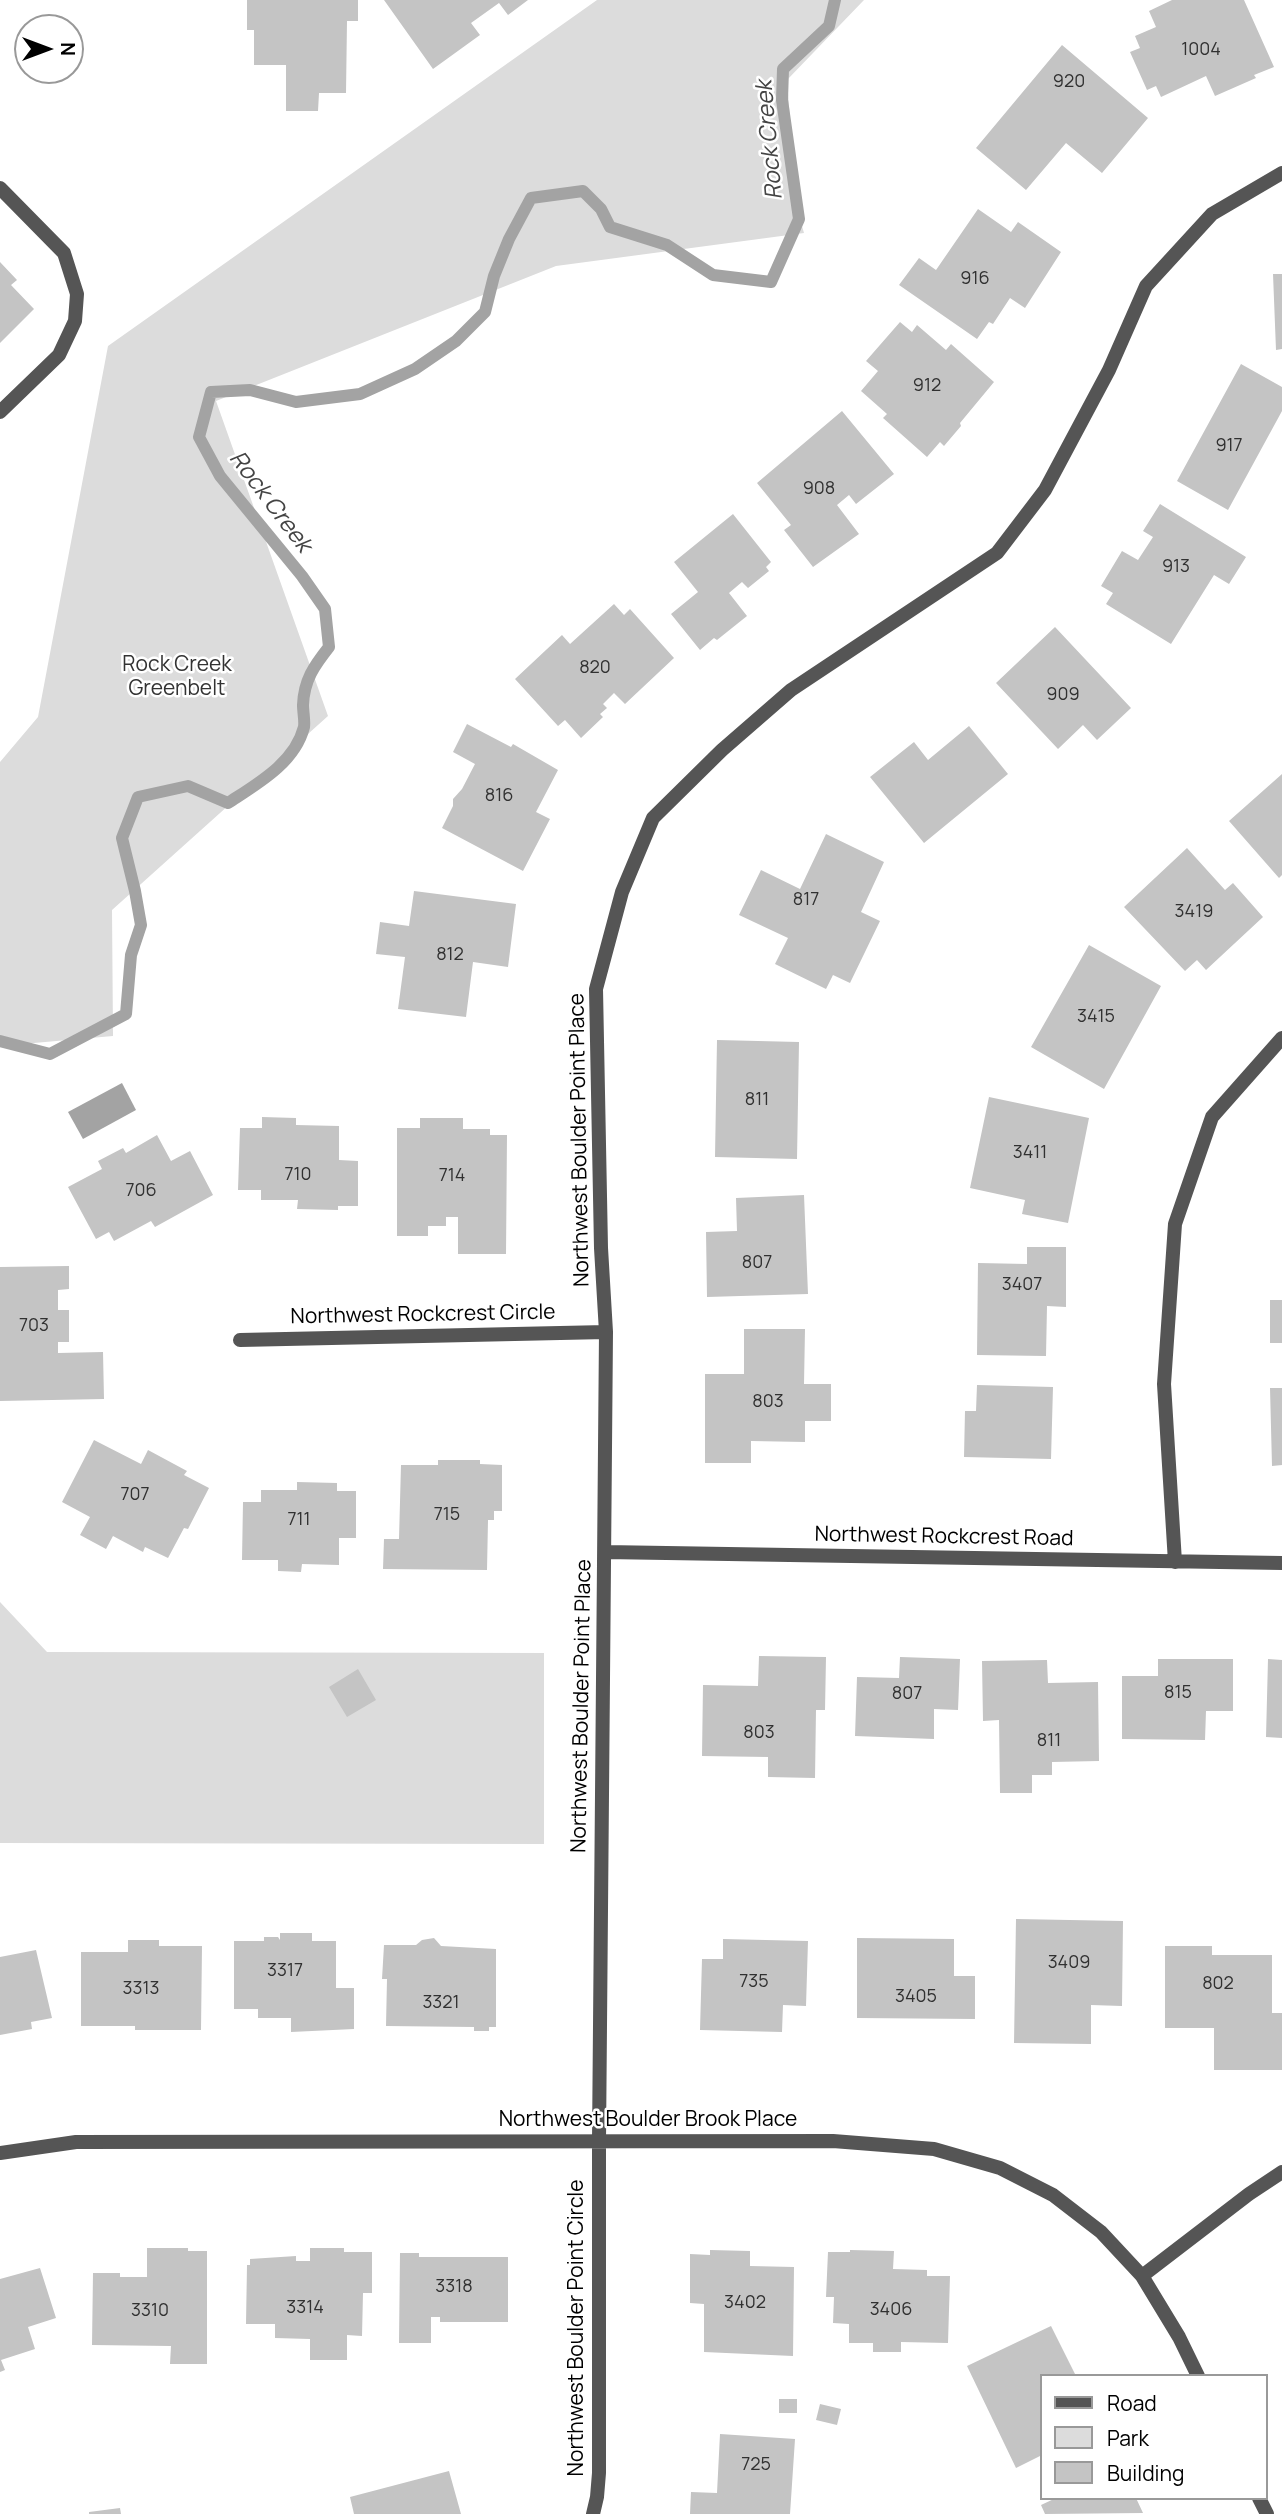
<!DOCTYPE html>
<style>
body{margin:0}
#map{position:relative;width:1282px;height:2514px;overflow:hidden;background:#fff;font-family:Manrope,sans-serif}
canvas{display:block}
.legend{position:absolute;left:1040px;top:2374px;width:228px;height:126px;box-sizing:border-box;background:#fff;border:2px solid #999;margin:0;padding:9px 12px;list-style:none;font-size:21px;color:#000}
.legend li{display:flex;align-items:center;gap:14px;height:35px}
.legend b{width:35px;border:2px solid #999}
.north{position:absolute;left:14px;top:14px;width:70px;height:70px;box-sizing:border-box;background:#fff;border:2px solid #999;border-radius:50%;rotate:90deg;font-size:19px;font-weight:700;line-height:28px;text-align:center;color:#000}
.north::after{content:'';display:block;margin:auto;width:24px;height:32px;background:#000;clip-path:polygon(50% 0,100% 100%,50% 72%,0 100%)}
</style>
<div id="map">
<canvas width="1282" height="2514"></canvas>
<ul class="legend">
<li><b style="height:9px;background:#555"></b>Road</li>
<li><b style="height:19px;background:#dcdcdc"></b>Park</li>
<li><b style="height:19px;background:#c4c4c4"></b>Building</li>
</ul>
<div class="north">N</div>
</div>
<script>
const ctx = document.querySelector('canvas').getContext('2d');
ctx.lineJoin = 'round';
function fillPath(path, color) {
  ctx.fillStyle = color;
  ctx.fill(path, 'evenodd');
}
function stroke(path, color, width, dash) {
  ctx.strokeStyle = color;
  ctx.lineWidth = width;
  ctx.lineCap = dash ? 'butt' : 'round';
  ctx.setLineDash(dash || []);
  ctx.stroke(path);
}
function label(font, color, halo, rows, align = 'center') {
  ctx.font = font + ' Manrope,sans-serif';
  ctx.lineWidth = 5;
  ctx.setLineDash([]);
  ctx.textBaseline = 'middle';
  ctx.strokeStyle = halo;
  ctx.fillStyle = color;
  for (const [text, x, y, turn = 0] of rows) {
    ctx.save();
    ctx.translate(x, y);
    ctx.rotate((+turn || 0) * Math.PI / 180);
    ctx.textAlign = isNaN(turn) ? turn : align;
    if (halo) ctx.strokeText(text, 0, 0);
    ctx.fillText(text, 0, 0);
    ctx.restore();
  }
}
fillPath(new Path2D(`
 M597,0H864L787,80L797,209L804,233L556,266L216,401L328,716L112,910L113,1036L0,1046V762L38,717L108,346Z
 M0,1602L47,1652L544,1653V1844L0,1843Z`), '#dcdcdc');
fillPath(new Path2D(`
 M122,1083L136,1110L83,1139L68,1112Z`), '#a3a3a3');
stroke(new Path2D(`
 M0,1041L50,1054L126,1014L131,955L141,925L135,891L122,838L138,797L188,786L228,803C257,784 295,763 304,727C305,721 303,712 303,705C304,680 314,666 329,647L325,609L302,576L220,476L199,437L211,392L250,390L296,402L360,394L415,369L456,341L485,312L494,276L509,239L531,198L583,191L601,209L610,227L667,245L713,275L771,282L799,219L782,100L783,69L829,26L835,0`), '#a3a3a3', 12);
fillPath(new Path2D(`
 M247,0H358V21H347L346,93H319L318,111H286V65H254V30H247Z
 M384,0H528L508,15L499,3L471,23L480,35L433,69Z
 M1172,0H1244L1274,67L1254,75L1256,78L1215,96L1206,76L1161,97L1156,86L1147,90L1130,52L1140,48L1135,36L1156,27L1149,11Z
 M1062,45L1148,118L1102,173L1066,143L1026,190L976,148Z
 M978,209L1011,232L1018,222L1061,252L1025,308L1010,298L993,324L989,322L977,339L899,285L919,258L936,270Z
 M0,262L17,280L11,285L34,309L0,343Z
 M1273,274H1282V349L1276,350Z
 M900,322L912,332L917,325L946,350L951,344L994,382L960,423L961,426L944,446L940,442L927,457L883,418L887,414L861,391L878,371L866,361Z
 M1241,364L1282,387V411L1228,510L1177,481Z
 M842,411L894,474L856,504L849,495L837,505L859,534L813,567L784,530L791,525L757,483Z
 M1160,504L1246,557L1229,584L1214,575L1171,644L1106,604L1113,593L1101,586L1122,551L1138,560L1153,537L1143,531Z
 M733,514L771,562L766,567L769,571L748,588L742,582L729,593L747,616L717,640L714,638L700,650L671,614L698,592L674,562Z
 M614,604L624,615L630,609L674,658L625,704L614,693L603,704L607,708L600,714L603,717L581,738L565,720L558,726L515,679L562,635L570,644Z
 M1055,627L1131,708L1097,740L1083,725L1058,749L996,683Z
 M467,724L511,747L513,744L558,770L536,812L550,819L523,871L442,828L453,806V799L462,789L475,764L453,752Z
 M969,726L1008,774L924,843L870,777L914,742L928,760Z
 M1282,774V875L1279,878L1229,821Z
 M826,834L884,862L861,912L880,921L850,983L833,975L826,989L775,964L788,938L739,915L761,870L800,889Z
 M1187,848L1225,890L1233,883L1263,917L1206,970L1197,960L1185,971L1124,907Z
 M414,891L516,904L508,967L473,962L466,1017L398,1009L405,957L376,954L380,922L409,926Z
 M1089,945L1161,986L1104,1089L1031,1047Z
 M717,1040L799,1042L797,1159L715,1157Z
 M989,1097L1089,1118L1068,1223L1022,1214L1025,1200L970,1188Z
 M262,1117L296,1118V1125L339,1126V1160L358,1161V1206H338V1210L297,1209L298,1200H261V1190H238L240,1128H262Z
 M420,1118H463V1129H490V1135H507L506,1254H458V1217H446V1226H428V1236H397V1128H420Z
 M157,1135L171,1161L190,1151L213,1195L155,1227L151,1221L114,1241L109,1232L96,1239L68,1187L102,1169L98,1161L123,1148L126,1153Z
 M804,1195L808,1294L707,1297L706,1232L737,1231L736,1198Z
 M1027,1247H1066V1307L1047,1306L1046,1356L977,1355L978,1263L1027,1264Z
 M69,1266V1289L58,1290V1310H69V1342H58V1353L103,1352L104,1399L0,1401V1267Z
 M1270,1300H1282V1343H1270Z
 M744,1329H805L804,1384H831V1421H805V1442L751,1441V1463H705V1374H744Z
 M977,1385L1053,1387L1051,1459L964,1457L965,1411H976Z
 M1270,1388H1282V1465L1272,1466Z
 M94,1440L141,1464L148,1450L187,1471L184,1475L209,1488L188,1529L184,1528L168,1558L145,1547L143,1552L113,1536L106,1549L80,1535L90,1517L62,1502Z
 M438,1460H480V1464L502,1465V1511H494V1520H488L487,1570L383,1569L384,1539H399L401,1465H438Z
 M297,1482L337,1483V1491H356V1538H339V1565L302,1564L301,1572L278,1571V1560H242L243,1502H261V1490H297Z
 M759,1656L826,1657L825,1710H816L815,1778L768,1777V1757L702,1756L703,1685L758,1686Z
 M900,1657L960,1659L958,1710L934,1709V1739L855,1736L857,1677L899,1678Z
 M1158,1659H1233V1711H1206L1205,1740L1122,1739V1676H1158Z
 M1268,1659L1282,1660V1738L1266,1737Z
 M1047,1660L1048,1683L1098,1682L1099,1761L1052,1762V1775H1032V1793H1000L999,1720L983,1721L982,1661Z
 M358,1669L376,1700L347,1717L329,1687Z
 M1016,1919L1123,1921L1122,2006L1091,2005V2044L1014,2043Z
 M280,1933H312V1941H336V1988H354V2029L291,2032V2018H258V2009H234V1941H264V1937H278L280,1940Z
 M434,1938L441,1946L496,1949V2027H489V2031H474V2027L386,2026L387,1979H382L384,1945H416L422,1940Z
 M857,1938L954,1939V1976H975V2019L857,2018Z
 M723,1939L808,1941L806,2006L783,2005L782,2032L700,2030L702,1959H723Z
 M128,1940H159V1946H202L201,2030H135V2026H81V1952H128Z
 M1165,1946H1212V1955H1272V2013H1282V2070H1214V2028H1165Z
 M36,1950L52,2018L31,2022L32,2029L0,2035V1957Z
 M147,2248H188V2251H207V2364H170L171,2346L92,2345L93,2273H120V2277H147Z
 M310,2248H344V2252H372V2293H363L362,2336L347,2335V2360H310V2339L275,2338V2324H246L247,2265H250V2259L296,2256V2261H310Z
 M710,2250L750,2251V2266L794,2267L793,2356L704,2352V2304L690,2303V2254L710,2255Z
 M850,2250L894,2251L893,2269L927,2270V2276H950L948,2343L901,2342V2352H873V2343H849V2324L833,2323L834,2297H826L828,2252H850Z
 M400,2253H419V2257H508V2322H440V2317H431V2343H399Z
 M40,2268L56,2318L28,2327L35,2349L1,2360L5,2370L0,2372V2279Z
 M1051,2326L1076,2376H1042V2455L1016,2468L967,2366Z
 M779,2399H797V2413H779Z
 M820,2404L841,2409L837,2425L816,2420Z
 M720,2434L795,2439L790,2514H690L691,2492L717,2493Z
 M449,2471L461,2514H354L350,2497Z
 M1056,2498H1136L1143,2513L1045,2514L1041,2505Z
 M120,2508L121,2514H89V2512Z`), '#c4c4c4');
stroke(new Path2D(`
 M0,188L64,253L77,294L75,321L59,355L0,412`), '#555', 14);
stroke(new Path2D(`
 M240,1340L606,1332
 M605,1552L1282,1563
 M1175,1562L1164,1384L1175,1224L1212,1117L1282,1038
 M0,2153L76,2142L833,2141L934,2149L1000,2168L1053,2195L1101,2232L1142,2276L1179,2337L1198,2376
 M1142,2276L1249,2194L1282,2172
 M1259,2498L1267,2514
 M593,2514L597,2497L599,2473V2141L606,1332L601,1248L596,989L622,892L653,818L722,750L791,690L997,553L1045,490L1109,370L1146,286L1212,214L1282,173`), '#555', 14);
label('18px', '#313131', null, [
 ["1004",1201,50],
 ["920",1069,82],
 ["916",975,279],
 ["912",927,386],
 ["917",1229,446],
 ["908",819,489],
 ["913",1176,567],
 ["820",595,668],
 ["909",1063,695],
 ["816",499,796],
 ["817",806,900],
 ["3419",1194,912],
 ["812",450,955],
 ["3415",1096,1017],
 ["811",757,1100],
 ["3411",1030,1153],
 ["710",298,1175],
 ["714",452,1176],
 ["706",141,1191],
 ["807",757,1263],
 ["3407",1022,1285],
 ["703",34,1326],
 ["803",768,1402],
 ["707",135,1495],
 ["715",447,1515],
 ["711",299,1520],
 ["815",1178,1693],
 ["807",907,1694],
 ["803",759,1733],
 ["811",1049,1741],
 ["3409",1069,1963],
 ["3317",285,1971],
 ["735",754,1982],
 ["802",1218,1984],
 ["3313",141,1989],
 ["3405",916,1997],
 ["3321",441,2003],
 ["3318",454,2287],
 ["3402",745,2303],
 ["3314",305,2308],
 ["3406",891,2310],
 ["3310",150,2311],
 ["725",756,2465]
]);
label('21px', '#333', '#fff', [
 ["Rock Creek",177,665],
 ["Greenbelt",177,689]
]);
label('21px', '#000', '#fff', [
 ["Northwest Boulder Point Place",580,1140,-91],
 ["Northwest Rockcrest Circle",423,1315,-1],
 ["Northwest Rockcrest Road",944,1537,1],
 ["Northwest Boulder Point Place",582,1706,-89],
 ["Northwest Boulder Brook Place",648,2120],
 ["Northwest Boulder Point Circle",577,2328,-90]
]);
label('italic 23px', '#444', '#fff', [
 ["Rock Creek",770,140,-95],
 ["Rock Creek",270,502,53]
]);
</script>
